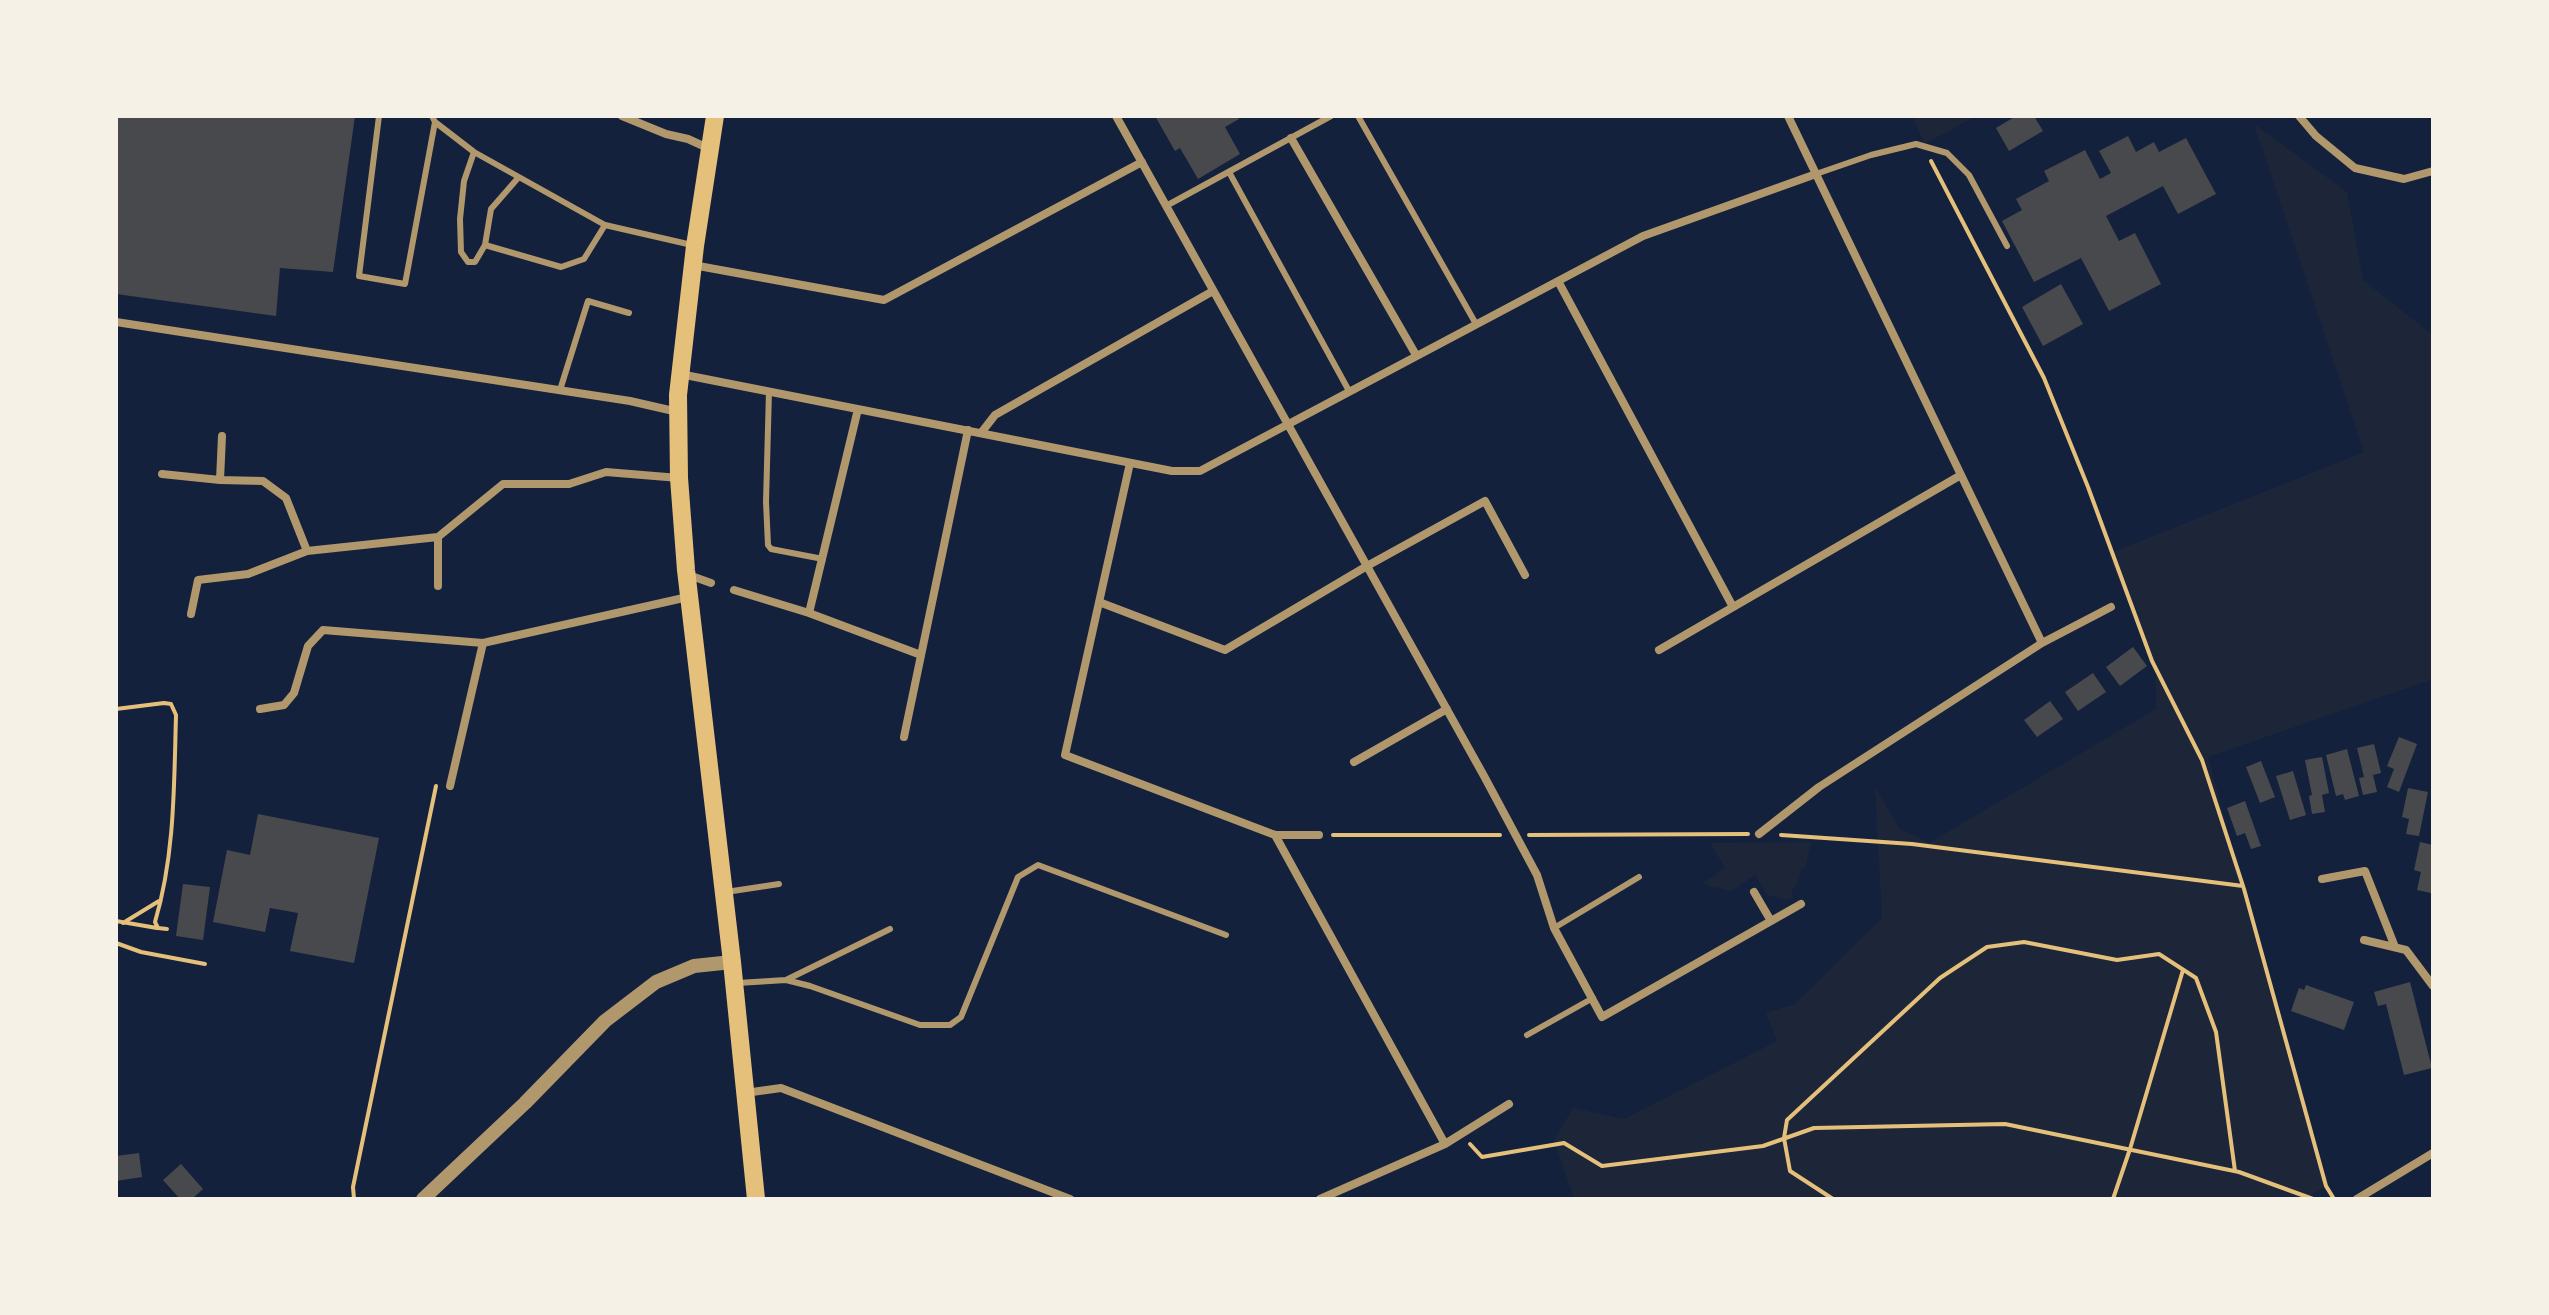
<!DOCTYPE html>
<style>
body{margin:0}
#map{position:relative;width:2549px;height:1315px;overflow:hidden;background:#14213d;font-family:Roboto,sans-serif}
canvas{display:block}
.frame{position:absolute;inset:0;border:118px solid #f6f1e7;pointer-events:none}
</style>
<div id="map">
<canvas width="2549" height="1315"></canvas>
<div class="frame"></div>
</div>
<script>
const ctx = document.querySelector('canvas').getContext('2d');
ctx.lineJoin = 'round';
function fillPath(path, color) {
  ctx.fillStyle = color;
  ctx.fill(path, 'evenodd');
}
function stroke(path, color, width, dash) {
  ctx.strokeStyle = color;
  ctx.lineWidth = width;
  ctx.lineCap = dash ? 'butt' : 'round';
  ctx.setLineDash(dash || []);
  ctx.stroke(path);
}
fillPath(new Path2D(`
 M1912,116H1976L1925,144Z
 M2254,124L2347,192L2363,280L2433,335V679L2208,757L2326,1186L2304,1199H1574L1554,1140L1573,1108L1624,1119L1777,1041L1766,1013L1795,1004L1882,918L1875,787L1899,828L1929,843L2156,709V671L2108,554L2364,452Z
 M1811,842L1806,866L1801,869L1798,882L1792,890L1793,897L1787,900L1767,895L1755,875L1730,892C1721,886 1711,889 1703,883L1725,868L1710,843Z`), '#1d2539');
fillPath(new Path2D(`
 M116,116H355L333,272L280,268L276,316L116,294Z
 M1155,116H1237L1239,119L1225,127L1240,154L1198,179L1180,148L1175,151Z
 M2016,116H2034L2043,131L2009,151L1996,128Z
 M2128,136L2136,152L2154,142L2159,152L2186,138L2216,194L2178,214L2163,186L2106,216L2119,241L2135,233L2161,284L2109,311L2081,258L2034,282L2002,221L2022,210L2016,199L2049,181L2044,171L2085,150L2100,179L2111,173L2099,151Z
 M2061,284L2083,324L2043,346L2022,307Z
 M2133,647L2147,666L2120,686L2106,667Z
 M2093,673L2106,692L2078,711L2065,692Z
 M2050,701L2063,719L2037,737L2024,720Z
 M2399,737L2417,744L2399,792L2387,787L2394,769L2387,766Z
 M2374,744L2381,773L2373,775L2377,792L2363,795L2359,778L2364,777L2357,748Z
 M2347,749L2359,796L2345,800L2343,794L2336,796L2326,755Z
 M2322,757L2329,793L2322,795L2325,812L2312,814L2309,796L2312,795L2305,760Z
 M2261,761L2275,797L2260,803L2246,767Z
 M2293,771L2306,815L2290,820L2276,776Z
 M2408,788L2428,792L2419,836L2406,834L2409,819L2402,817Z
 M2245,801L2261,846L2251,849L2245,833L2237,836L2227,808Z
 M258,814L379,838L354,963L290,951L298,913L270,908L265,932L213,922L227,850L250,855Z
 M2420,842L2433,845L2431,893L2417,890L2421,872L2414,870Z
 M183,884L210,887L203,940L176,936Z
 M2410,982L2432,1068L2404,1075L2386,1004L2378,1006L2374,992Z
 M2306,985L2354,1002L2344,1030L2291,1011L2299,988L2304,990Z
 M139,1153L142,1177L116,1181V1156Z
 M181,1164L203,1189L192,1199H180L163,1180Z`), '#48494c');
stroke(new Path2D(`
 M1931,161L2044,378L2088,487L2152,661L2202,760L2244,889L2326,1186L2334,1199
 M116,709L164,703L171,704L176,715C174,784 175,855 155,922L158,928L167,929
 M1333,835H1500
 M1529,835L1748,834
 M1781,835L1912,844L2243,886
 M116,921L157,928
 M123,923L159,901
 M116,943L141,952L205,964
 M1470,1144L1482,1157L1564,1143L1602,1166L1763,1146L1814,1128L2005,1124L2239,1172L2313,1199
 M354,1199L353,1187L436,786
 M1833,1199L1790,1171L1784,1138L1787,1120L1940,978L1987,947L2024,942L2117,960L2159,954L2196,978L2216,1032L2235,1171
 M2113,1199L2130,1149L2183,970`), '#e5c07b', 4);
stroke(new Path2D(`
 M379,116L359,276L405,284L435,122
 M432,116L435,122L474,152L605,225L692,245
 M1358,116L1476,324
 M474,152L464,181L460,219L461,252L468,262H475L485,245
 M1229,172L1349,391
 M1816,174L1871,155L1916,144L1947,153L1969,175L2007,246
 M518,178L491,209L485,245L561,267L584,259L605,225
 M1166,206L1331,116
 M560,390L588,301L629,313
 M769,391L766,502L768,545L771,549L823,559
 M726,892L779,884
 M1554,928L1639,877
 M786,980L890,929
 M738,983L786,980L810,986L920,1025H950L961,1017L1018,877L1038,865L1226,935
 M1527,1035L1593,998`), '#b1986c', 6);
stroke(new Path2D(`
 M622,116L666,134L688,139L710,149
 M1116,116L1484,776L1537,875L1554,928L1602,1017L1801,904
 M1788,116L2042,643
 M2299,116L2316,136L2355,168L2404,179L2433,171
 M1291,138L1416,355
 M693,265L884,300L1142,162
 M1558,281L1733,607
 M116,322L630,401L678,412
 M680,374L1172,471H1200L1643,236L1816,174
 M981,433L995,415L1213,291
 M1130,463L1065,755L1275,835H1319
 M162,474L220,480L263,481L286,498L307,551
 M220,480L222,436
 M686,574L711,583
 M438,586V537L503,484H569L606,472L679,478
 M734,590L809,613L921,655
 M1099,602L1225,650L1367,566L1485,501L1525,575
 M809,613L858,409
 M191,614L198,580L248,574L307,551L438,537
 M1659,650L1961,475
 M260,709L284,705L294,693L308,646L323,630L483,643L688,597
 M904,737L968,430
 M1354,762L1447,709
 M450,786L483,643
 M1759,834L1819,787L2042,643L2111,607
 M1275,835L1445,1144
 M2322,879L2365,871L2395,947
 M1754,892L1771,921
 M2364,940L2406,950L2433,986
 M745,1093L781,1088L1070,1199
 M1320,1199L1445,1144L1509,1104
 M2357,1199L2433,1153`), '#b1986c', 8);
stroke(new Path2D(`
 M423,1199L525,1103L605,1021L656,982L694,966L732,962`), '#b1986c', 14);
stroke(new Path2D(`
 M715,116L695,246L678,395L679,478L686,570L732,962L756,1199`), '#e5c07b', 18);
</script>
